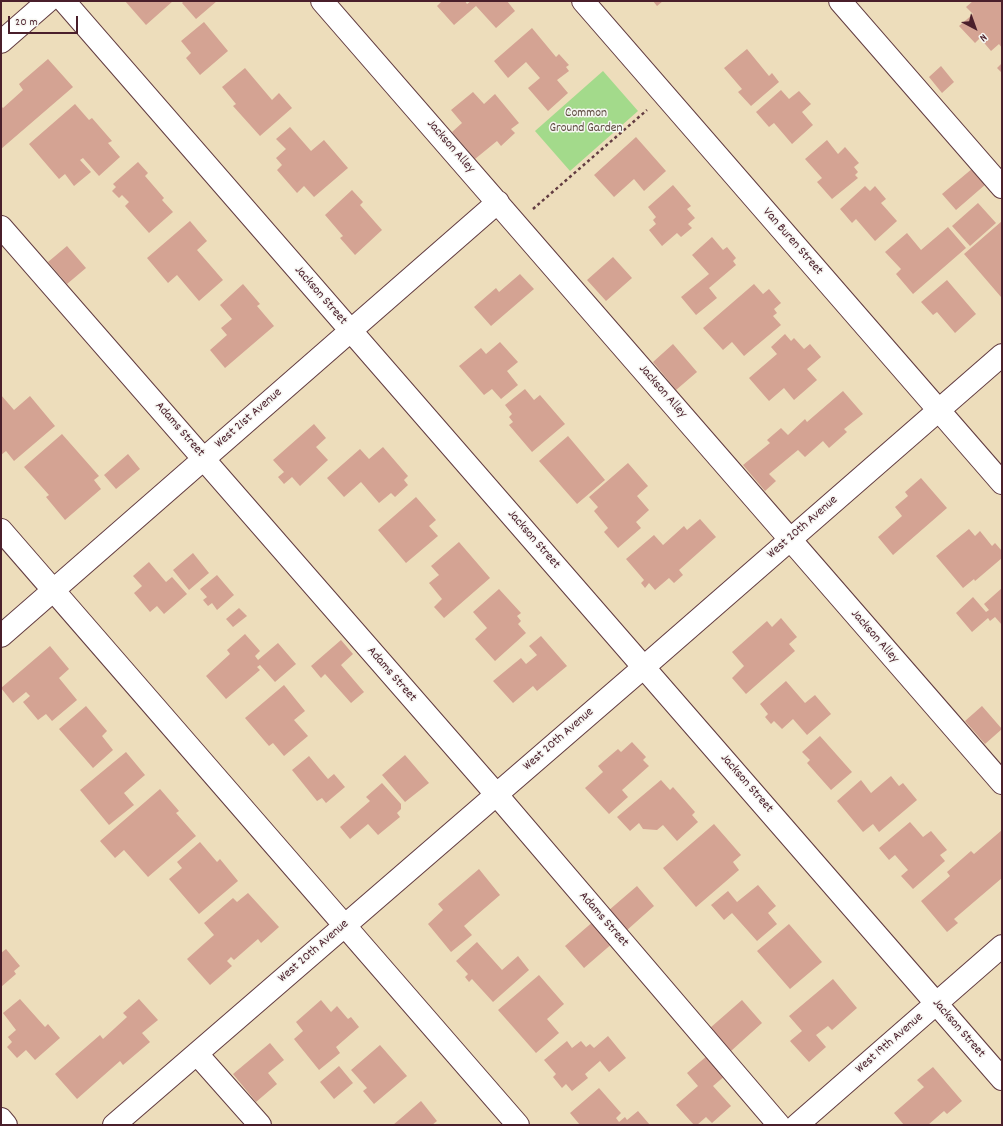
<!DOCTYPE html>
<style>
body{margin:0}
#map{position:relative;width:1003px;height:1126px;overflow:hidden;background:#edddbb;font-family:Dekko,sans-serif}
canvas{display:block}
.frame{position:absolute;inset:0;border:2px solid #4a1f2b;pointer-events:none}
.north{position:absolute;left:955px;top:8px;width:40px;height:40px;-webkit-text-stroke:3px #f6f6f2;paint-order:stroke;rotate:139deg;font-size:11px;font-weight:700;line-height:16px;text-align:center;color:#4a1f2b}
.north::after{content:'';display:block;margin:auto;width:14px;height:18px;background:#4a1f2b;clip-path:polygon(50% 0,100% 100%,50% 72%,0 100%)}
.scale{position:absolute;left:8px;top:16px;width:70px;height:18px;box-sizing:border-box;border:2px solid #4a1f2b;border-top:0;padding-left:5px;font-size:12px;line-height:14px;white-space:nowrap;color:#4a1f2b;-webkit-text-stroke:3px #f6f6f2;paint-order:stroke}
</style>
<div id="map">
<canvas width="1003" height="1126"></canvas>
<div class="frame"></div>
<div class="north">N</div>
<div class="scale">20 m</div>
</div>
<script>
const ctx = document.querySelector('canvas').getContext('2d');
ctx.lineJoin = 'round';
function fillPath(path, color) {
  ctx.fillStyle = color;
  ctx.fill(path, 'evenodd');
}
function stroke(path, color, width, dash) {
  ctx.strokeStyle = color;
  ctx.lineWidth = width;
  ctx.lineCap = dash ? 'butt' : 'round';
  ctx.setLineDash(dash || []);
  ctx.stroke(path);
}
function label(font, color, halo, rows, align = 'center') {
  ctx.font = font + ' Dekko,sans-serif';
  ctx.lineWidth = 3;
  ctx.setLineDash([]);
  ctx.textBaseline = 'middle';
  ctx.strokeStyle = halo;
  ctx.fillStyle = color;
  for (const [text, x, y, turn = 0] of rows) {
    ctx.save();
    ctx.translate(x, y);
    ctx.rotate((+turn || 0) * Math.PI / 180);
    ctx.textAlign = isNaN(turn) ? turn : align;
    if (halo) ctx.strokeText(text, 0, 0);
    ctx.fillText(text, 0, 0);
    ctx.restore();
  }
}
fillPath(new Path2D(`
 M603,71L638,111L570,171L535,131Z`), '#a3da8b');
fillPath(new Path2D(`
 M125,1H173L146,25Z
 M184,1H217L196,19L182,3Z
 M442,1H465L467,4L471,1H507L515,11L496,28L476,6L454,25L437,6Z
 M653,1H663L657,6Z
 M973,1H1002V48L999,44L991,51L980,38L975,43L959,26L973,14L966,7Z
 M204,22L228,51L200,75L186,58L191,53L181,41Z
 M532,28L556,57L559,54L569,65L566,67L569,71L557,80L568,93L548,111L528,88L540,78L526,62L508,78L494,61Z
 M747,49L769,76L772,73L779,82L751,106L738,92L742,89L724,68Z
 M48,59L73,87L1,149V106L3,108L23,90L19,84Z
 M1002,63V73L997,68Z
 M941,66L954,82L942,93L929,77Z
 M245,68L272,100L279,93L292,108L260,136L233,106L236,104L222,87Z
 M781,90L789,99L799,91L811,104L802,112L813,125L792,144L774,123L769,127L756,112Z
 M473,92L484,104L495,94L519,123L511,129L515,133L501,146L497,141L475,159L452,132L462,123L451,110Z
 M75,104L89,120L92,118L112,141L108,143L120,157L99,176L83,158L80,160L91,172L74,186L65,174L59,179L29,144Z
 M290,127L311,151L324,140L348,168L314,197L304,186L297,193L277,170L282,165L276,158L286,149L276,139Z
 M636,137L666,171L644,191L634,179L614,197L594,175Z
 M827,140L838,154L845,147L859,163L854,167L858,172L855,175L858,178L832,199L817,182L822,178L805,159Z
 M138,162L148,173L145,176L164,198L162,200L173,212L149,233L125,206L129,202L122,195L119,198L112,191L116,187L113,184Z
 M973,168L986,184L956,210L942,194Z
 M673,185L691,206L687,209L695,218L688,224L692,228L681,237L677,233L662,246L649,230L656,224L653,220L656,217L648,207Z
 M865,186L870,191L875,186L886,199L881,203L897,221L875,241L856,219L852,223L840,209Z
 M352,190L363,202L360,205L382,230L355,255L340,238L343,236L325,215Z
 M978,203L996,223L970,246L952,226Z
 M190,221L207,241L197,250L223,280L199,301L177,275L168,283L147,258Z
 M1002,221V296L1001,297L964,254Z
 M948,227L966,248L913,294L896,274L901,269L885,252L907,233L921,250Z
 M712,237L723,250L727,247L736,258L733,261L736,265L709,288L717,298L696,315L681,297L709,274L692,255Z
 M67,246L86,268L67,284L48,262Z
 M613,257L632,278L606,301L587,280Z
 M520,274L534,289L491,326L474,307L496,288L499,292Z
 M947,280L976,314L955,333L937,312L933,315L921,302Z
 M243,284L260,304L257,306L274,326L225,368L210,350L227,335L221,328L232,319L220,305Z
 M754,284L763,294L769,289L781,303L774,309L777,313L773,316L781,325L744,356L732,342L723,350L703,328Z
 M785,334L791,341L794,338L804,349L810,344L821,357L807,369L817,380L794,400L784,388L769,401L749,378L777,354L771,347Z
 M500,342L518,362L507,371L518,385L501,399L492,389L484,395L459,366L481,348L486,354Z
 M673,344L697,372L676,390L653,362Z
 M525,389L534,400L540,395L565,424L532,452L509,425L513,422L509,417L512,414L505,405Z
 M843,391L863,414L844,429L847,432L829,448L823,441L805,457L798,450L769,474L776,481L765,491L743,465L770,443L767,440L781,428L788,435L805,419L807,422Z
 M1,395L14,410L30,396L55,426L14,461L6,451L1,455Z
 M314,424L326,438L316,447L328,460L300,486L292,477L284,484L278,477L284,472L273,460Z
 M62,434L99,476L94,480L101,489L65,520L46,497L49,495L24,467Z
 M568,436L605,480L577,504L539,461Z
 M383,447L408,476L404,480L408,485L395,497L391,493L379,503L361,482L344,497L327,478L360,449L369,459Z
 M128,454L140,469L116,489L104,475Z
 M628,463L648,486L637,496L649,510L636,522L641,528L618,548L604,532L608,528L594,511L598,507L589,497Z
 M921,478L947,508L893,555L878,537L902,516L895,507L908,496L905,492Z
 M416,497L436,520L429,526L438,536L406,563L378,530Z
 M700,519L716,537L679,570L683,575L674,583L669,578L655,590L649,583L645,588L641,583L644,580L626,559L654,535L663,545L684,526L687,530Z
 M969,529L975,536L980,531L992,546L995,543L1002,551V558L975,581L974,579L963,588L936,556Z
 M459,542L490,578L444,618L434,607L442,599L429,583L439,575L431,566Z
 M193,553L209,573L189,590L173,570Z
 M149,562L166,582L172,577L187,594L164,614L157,606L150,612L134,593L142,586L133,576Z
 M217,575L234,595L217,610L212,603L208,606L203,600L207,597L200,589Z
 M1002,588V625L995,617L990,621L988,618L972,632L956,613L973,597L986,612L989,610L984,604Z
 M499,589L521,613L517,616L521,621L518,624L526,633L495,661L475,639L487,628L473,612Z
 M239,608L247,616L233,627L226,619Z
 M781,618L797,637L789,644L795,651L746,694L732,678L744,666L732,652L767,621L772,627Z
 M245,634L260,651L255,656L258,660L278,643L296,664L275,682L260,665L257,667L260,670L226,699L206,676L230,654L227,650Z
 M541,636L567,666L537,691L533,686L513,703L493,681L521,658L526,664L537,655L529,646Z
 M341,640L353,654L341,665L364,692L351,703L325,674L321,678L311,666Z
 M50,646L69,669L59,678L77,700L52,721L46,714L38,720L23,702L30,696L26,692L13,703L1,688Z
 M786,681L805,703L815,695L831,714L807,735L793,719L782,729L774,721L771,724L765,717L768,714L760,704Z
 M284,685L305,711L294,720L308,736L284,756L273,743L269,746L245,718Z
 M86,706L107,731L102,736L113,750L93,768L59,729Z
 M982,706L1002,729L985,744L965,721Z
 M820,736L852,772L831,790L807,763L810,760L802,752Z
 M632,742L646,757L643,760L649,766L622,790L628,797L609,814L585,788L603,772L598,766L618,749L621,752Z
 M126,752L145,775L124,793L134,805L109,825L80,790Z
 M405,755L429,783L405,802L382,775Z
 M309,756L328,779L334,774L345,787L326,803L322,798L317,801L292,770Z
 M891,776L899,786L903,783L917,800L879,832L873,824L863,832L837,801L861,780L871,793Z
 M661,780L670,790L673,787L695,812L692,815L698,822L677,841L663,825L657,830L643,829L639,823L630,831L617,817Z
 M382,783L401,804V809L397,813L400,817L378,835L368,824L350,839L340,827L370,801L366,797Z
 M160,789L179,811L176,813L196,836L148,877L124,850L115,858L100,841Z
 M910,822L923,837L931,831L947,850L940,855L945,861L913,889L901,876L908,870L895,855L889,860L879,848Z
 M714,824L741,855L733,862L739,870L696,907L663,868Z
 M1002,830V878L954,919L958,923L947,932L921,901L950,876L947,872L971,851L974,854Z
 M200,842L217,862L220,859L238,881L199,914L169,879L182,868L177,862Z
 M479,869L500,895L464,926L472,935L451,952L428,924L443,910L438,904Z
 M758,885L776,906L768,913L777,924L757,941L732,913L724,920L711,905L728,891L737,902Z
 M637,886L654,906L626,931L608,911Z
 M248,893L279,927L261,943L258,939L234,960L231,957L227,961L232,966L210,985L187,959L214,935L204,923L233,898L237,902Z
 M595,920L614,942L584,968L565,946Z
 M789,924L822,962L790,989L757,951Z
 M477,942L502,970L518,956L529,970L493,1002L472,979L469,982L465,977L468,974L456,961Z
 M6,949L20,966L14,971L16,974L1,987V953Z
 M539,975L564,1004L547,1019L559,1033L536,1053L498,1010Z
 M833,979L857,1008L832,1030L828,1026L816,1035L826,1047L809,1062L790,1041L802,1031L789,1016Z
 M20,999L45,1027L48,1024L60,1038L35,1060L26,1050L17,1058L7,1047L12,1042L8,1037L16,1030L3,1013Z
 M139,999L158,1020L142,1033L150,1042L123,1065L120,1061L77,1099L55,1074L100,1035L103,1039L127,1017L123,1013Z
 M321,1000L331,1012L337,1006L348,1019L351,1017L359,1027L336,1047L340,1053L319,1070L294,1039L303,1031L296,1022Z
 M742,1000L762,1023L731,1051L710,1028Z
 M608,1036L626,1058L609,1072L600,1061L585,1074L588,1078L572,1091L566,1084L562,1088L553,1077L556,1074L544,1060L567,1041L572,1048L581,1041L586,1047L590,1044L594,1048Z
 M270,1043L284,1060L268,1073L277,1084L256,1102L233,1074Z
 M380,1045L407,1076L374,1104L363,1091L367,1088L351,1070Z
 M708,1055L726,1075L713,1086L731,1106L712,1123L706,1117L697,1125H694L676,1105L698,1086L687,1073Z
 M339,1066L353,1083L334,1099L320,1082Z
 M933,1067L962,1101L947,1114L944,1111L928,1125H904L894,1113L924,1087L917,1080Z
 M599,1088L621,1113L616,1118L619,1122L625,1117L627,1120L638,1111L650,1125H580L570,1113Z
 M421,1101L437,1121L432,1125H393Z`), '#d4a393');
const minor = new Path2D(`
 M64,1L1002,1079
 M322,1C550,261 775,523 1002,783
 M583,1L1002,483
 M840,1L1002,187
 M1,42L48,1
 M1,227L496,794L779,1125
 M1,530L518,1125
 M1,636L498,202
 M197,1054L260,1125
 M1,1119L6,1125
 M114,1125L644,667L1002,355
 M797,1125L1002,946`);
stroke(minor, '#623c41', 24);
stroke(new Path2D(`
 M533,209L647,110`), '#623c41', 2.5, [3, 3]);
stroke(minor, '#fff', 22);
label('13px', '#604e43', '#f6f6f2', [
 ["Common",586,114],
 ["Ground Garden",586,129]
]);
label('13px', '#4a1f2b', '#f6f6f2', [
 ["Jackson Alley",450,147,49],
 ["Van Buren Street",792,242,49],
 ["Jackson Street",320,296,49],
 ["Jackson Alley",662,392,49],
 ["West 21st Avenue",249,419,-41],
 ["Adams Street",179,430,49],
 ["West 20th Avenue",803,528,-41],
 ["Jackson Street",533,540,49],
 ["Jackson Alley",874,637,49],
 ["Adams Street",391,675,49],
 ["West 20th Avenue",559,740,-41],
 ["Jackson Street",746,784,49],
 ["Adams Street",603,920,49],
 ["West 20th Avenue",314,952,-41],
 ["Jackson Street",958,1029,49],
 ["West 19th Avenue",890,1044,-41]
]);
</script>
